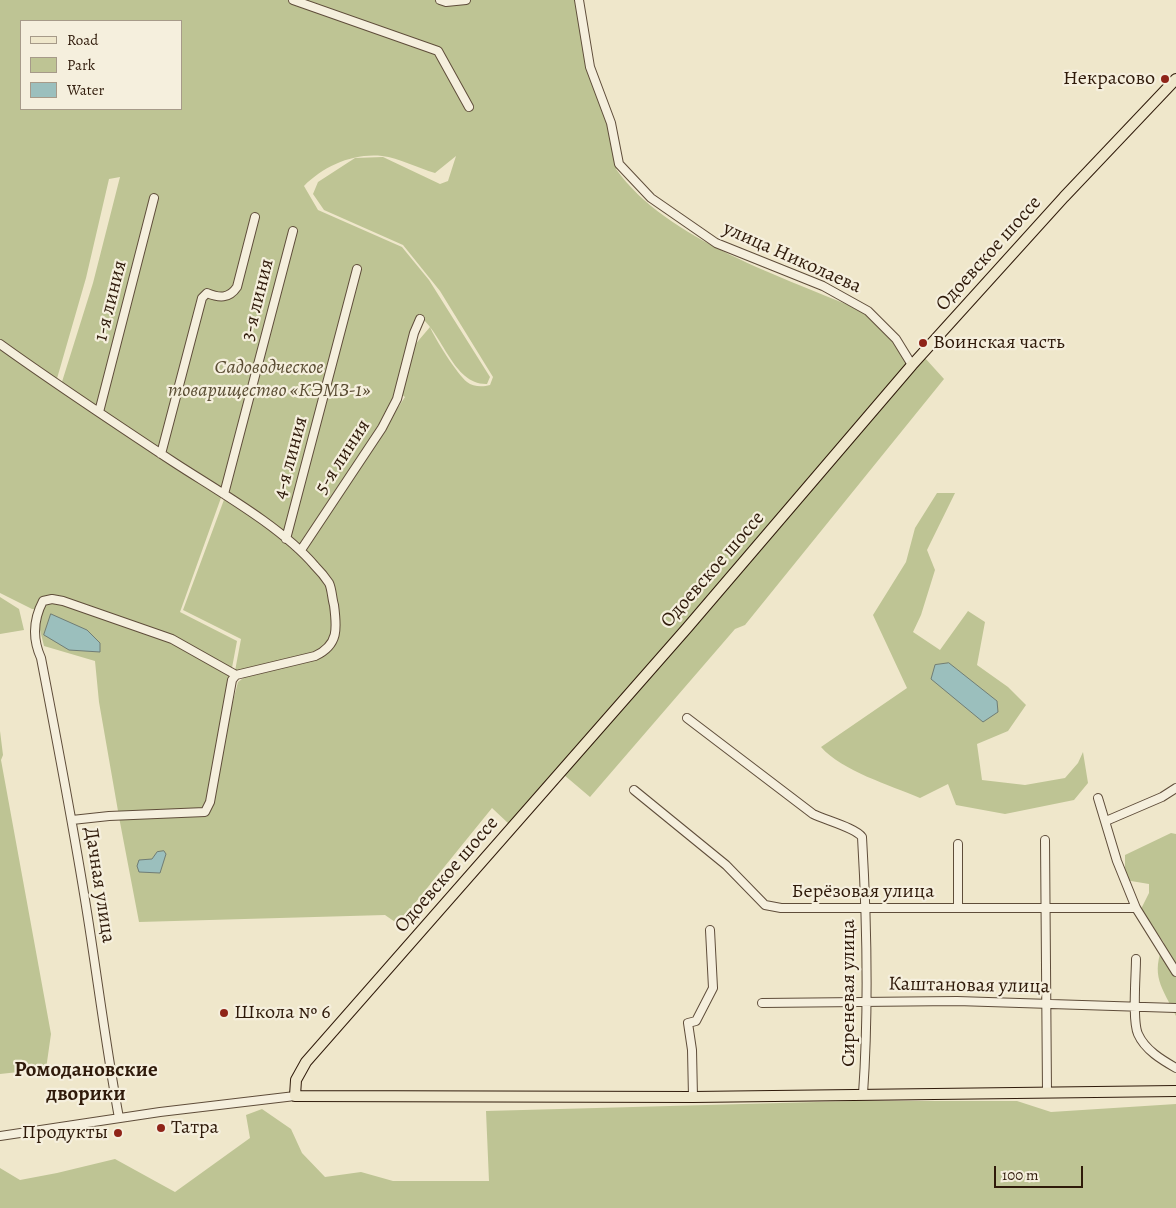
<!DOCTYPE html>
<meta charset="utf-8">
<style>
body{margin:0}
#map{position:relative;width:1176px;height:1208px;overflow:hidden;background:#efe7cb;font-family:Alegreya,serif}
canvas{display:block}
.legend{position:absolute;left:20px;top:20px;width:162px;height:90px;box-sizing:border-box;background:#f5efdd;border:1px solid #a69a89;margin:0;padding:6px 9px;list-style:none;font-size:15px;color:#2f1a0a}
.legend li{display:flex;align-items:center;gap:10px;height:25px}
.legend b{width:25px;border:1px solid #a69a89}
.scale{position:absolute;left:994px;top:1166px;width:89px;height:22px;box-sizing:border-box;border:2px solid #2f1a0a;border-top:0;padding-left:6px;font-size:15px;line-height:18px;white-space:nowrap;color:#2f1a0a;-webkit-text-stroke:4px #f5efdd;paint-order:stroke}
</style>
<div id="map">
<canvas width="1176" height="1208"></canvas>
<ul class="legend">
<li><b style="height:6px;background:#efe7cb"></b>Road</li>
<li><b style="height:14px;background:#bec494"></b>Park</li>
<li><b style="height:14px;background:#9bbfbd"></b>Water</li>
</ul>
<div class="scale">100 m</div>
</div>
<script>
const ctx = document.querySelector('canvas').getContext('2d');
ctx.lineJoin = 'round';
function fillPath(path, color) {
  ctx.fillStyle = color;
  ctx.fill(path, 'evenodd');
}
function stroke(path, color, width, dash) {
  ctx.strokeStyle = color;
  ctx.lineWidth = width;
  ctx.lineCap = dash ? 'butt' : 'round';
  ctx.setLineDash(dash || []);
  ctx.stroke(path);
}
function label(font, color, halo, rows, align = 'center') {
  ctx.font = font + ' Alegreya,serif';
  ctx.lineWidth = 4.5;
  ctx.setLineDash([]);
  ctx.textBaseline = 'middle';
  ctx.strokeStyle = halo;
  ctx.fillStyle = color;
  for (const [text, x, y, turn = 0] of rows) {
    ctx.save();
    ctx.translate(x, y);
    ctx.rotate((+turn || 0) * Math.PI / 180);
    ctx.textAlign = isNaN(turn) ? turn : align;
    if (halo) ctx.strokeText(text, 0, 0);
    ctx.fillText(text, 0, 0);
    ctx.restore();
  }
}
fillPath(new Path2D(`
 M0,0H582L595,74L611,116L623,163L616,169C666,240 786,278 865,312L883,326L912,371L925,358L944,379L745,625L735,629L590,797L557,769L509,824L492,808L398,924L385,915L139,922L119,817L208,814L213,803L227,724L238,682L246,676L326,653L336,642L339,626L332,581L303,551L405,397L401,394L413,347L430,327C435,339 457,374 467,382C473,387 483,387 490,385L493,377L440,291L403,245L324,210L313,194L318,182L355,158L383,157L440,184L448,181L456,156L435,173C418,168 399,158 382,156C353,153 324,166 304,186L318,210L402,247L429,280L490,377L487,384C453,385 443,333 419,316L395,399L383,424L301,547L61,385L93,283L120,177L109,179L86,278L56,382L0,342ZM21,21H181V109H21Z
 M0,346L222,495L180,612L237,641L206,807L199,811H118L99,702L95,661L44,646L38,622L42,610L32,609L0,593Z
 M937,493H955L927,550L935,570L921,615L913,632L940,650L968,611L985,622L977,665L1008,687L1026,705L1008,731L977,744L982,780L1025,785L1065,778L1078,763L1083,752L1088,783L1074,800L1005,814L956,805L948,784L920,798C890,785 842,771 821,747L907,688L873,615L906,562L915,528Z
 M225,497C251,515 322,561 329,591C333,606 333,622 335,637L319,653L235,671L241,639L183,610Z
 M0,597L19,609L24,630L0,634Z
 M0,731L3,755L1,760L51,1034L46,1069L0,1074Z
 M1171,833L1176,834V1016C1162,987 1150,976 1164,943L1141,909L1149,893V884L1125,880V855Z
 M854,1101H1017L1051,1112L1176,1104V1208H0V1168L20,1180L57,1173L115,1159L175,1192L250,1138L246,1115L262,1109L291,1129L302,1153L325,1177L361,1172L393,1181H489L486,1111Z`), '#bec494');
const water = new Path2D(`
 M51,614L87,630L100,643V652L69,650L44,635Z
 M949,663L997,701L998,712L983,722L931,679L935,665Z
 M164,851L166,854L160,873L139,872L137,866L139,860L152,859L157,852Z`);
fillPath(water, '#9bbfbd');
stroke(water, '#707d75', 1);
const minor = new Path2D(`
 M293,0L438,51L469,107
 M440,0L446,2L466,0
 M579,0L590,67L611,123L619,164L651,198L716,243L823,286L868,311L896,339L912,365
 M0,344C57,385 116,424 175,463C218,491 282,527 315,566C320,571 325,577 329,583C332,589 332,599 334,605C337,628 339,645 315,656L236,675L232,680L210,802L205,812L109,816L72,820
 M99,412L154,198
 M161,454L202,298L207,293C219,298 229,299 237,287L255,217
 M224,494L293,231
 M286,539L357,269
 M301,550L382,428L397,399L414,333L420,319
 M687,718L813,814C825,820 856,828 862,837C867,922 869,1009 863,1094
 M634,790L726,865L765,905L781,908H1136
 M1098,798L1117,861L1136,908L1176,972
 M1106,821L1162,797L1176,788
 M1045,840L1047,1092
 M958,844V908
 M1136,959C1136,975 1132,1021 1138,1034C1145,1050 1162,1060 1176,1068
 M762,1003L957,1001L1176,1008
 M693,1097L692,1050L688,1023L696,1021L713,988L710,930
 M119,1118C108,1058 100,998 91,938C77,844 59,751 41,658C32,638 33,620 43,601L52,599L63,601L172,639L236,675
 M0,1136L160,1112L295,1096`);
const major = new Path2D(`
 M1176,79L1064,197L912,365L687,628L306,1062L296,1080L295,1096L693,1097L1176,1091`);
stroke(minor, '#5f4d3a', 10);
stroke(major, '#2f1a0a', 12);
stroke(minor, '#f5efdd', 8);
stroke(major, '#efe7cb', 10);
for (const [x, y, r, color] of [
 [1165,79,5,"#8f2418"],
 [923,343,5,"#8f2418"],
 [224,1013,5,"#8f2418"],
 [161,1128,5,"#8f2418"],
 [118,1133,5,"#8f2418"]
]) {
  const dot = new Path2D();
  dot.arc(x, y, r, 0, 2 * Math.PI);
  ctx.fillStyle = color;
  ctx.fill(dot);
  stroke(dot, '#f5efdd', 2);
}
label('20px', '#2f1a0a', '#f5efdd', [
 ["Некрасово",1155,79,"right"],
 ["Воинская часть",933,343],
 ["Школа № 6",234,1013],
 ["Татра",171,1128],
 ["Продукты",108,1133,"right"]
], 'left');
label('20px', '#2f1a0a', '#f5efdd', [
 ["Одоевское шоссе",989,254,-48],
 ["улица Николаева",792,258,24],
 ["3-я линия",258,300,-76],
 ["1-я линия",111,301,-76],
 ["5-я линия",343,457,-57],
 ["4-я линия",291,458,-75],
 ["Одоевское шоссе",713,570,-49],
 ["Одоевское шоссе",447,875,-49],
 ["Дачная улица",99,885,81],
 ["Берёзовая улица",863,892],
 ["Каштановая улица",969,986,1],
 ["Сиреневая улица",849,993,-90]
]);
label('italic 20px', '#5a4d33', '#f5efdd', [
 ["Садоводческое",269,368],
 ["товарищество «КЭМЗ-1»",269,391]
]);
label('bold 21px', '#2f1a0a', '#f5efdd', [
 ["Ромодановские",86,1071],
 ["дворики",86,1095]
]);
</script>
